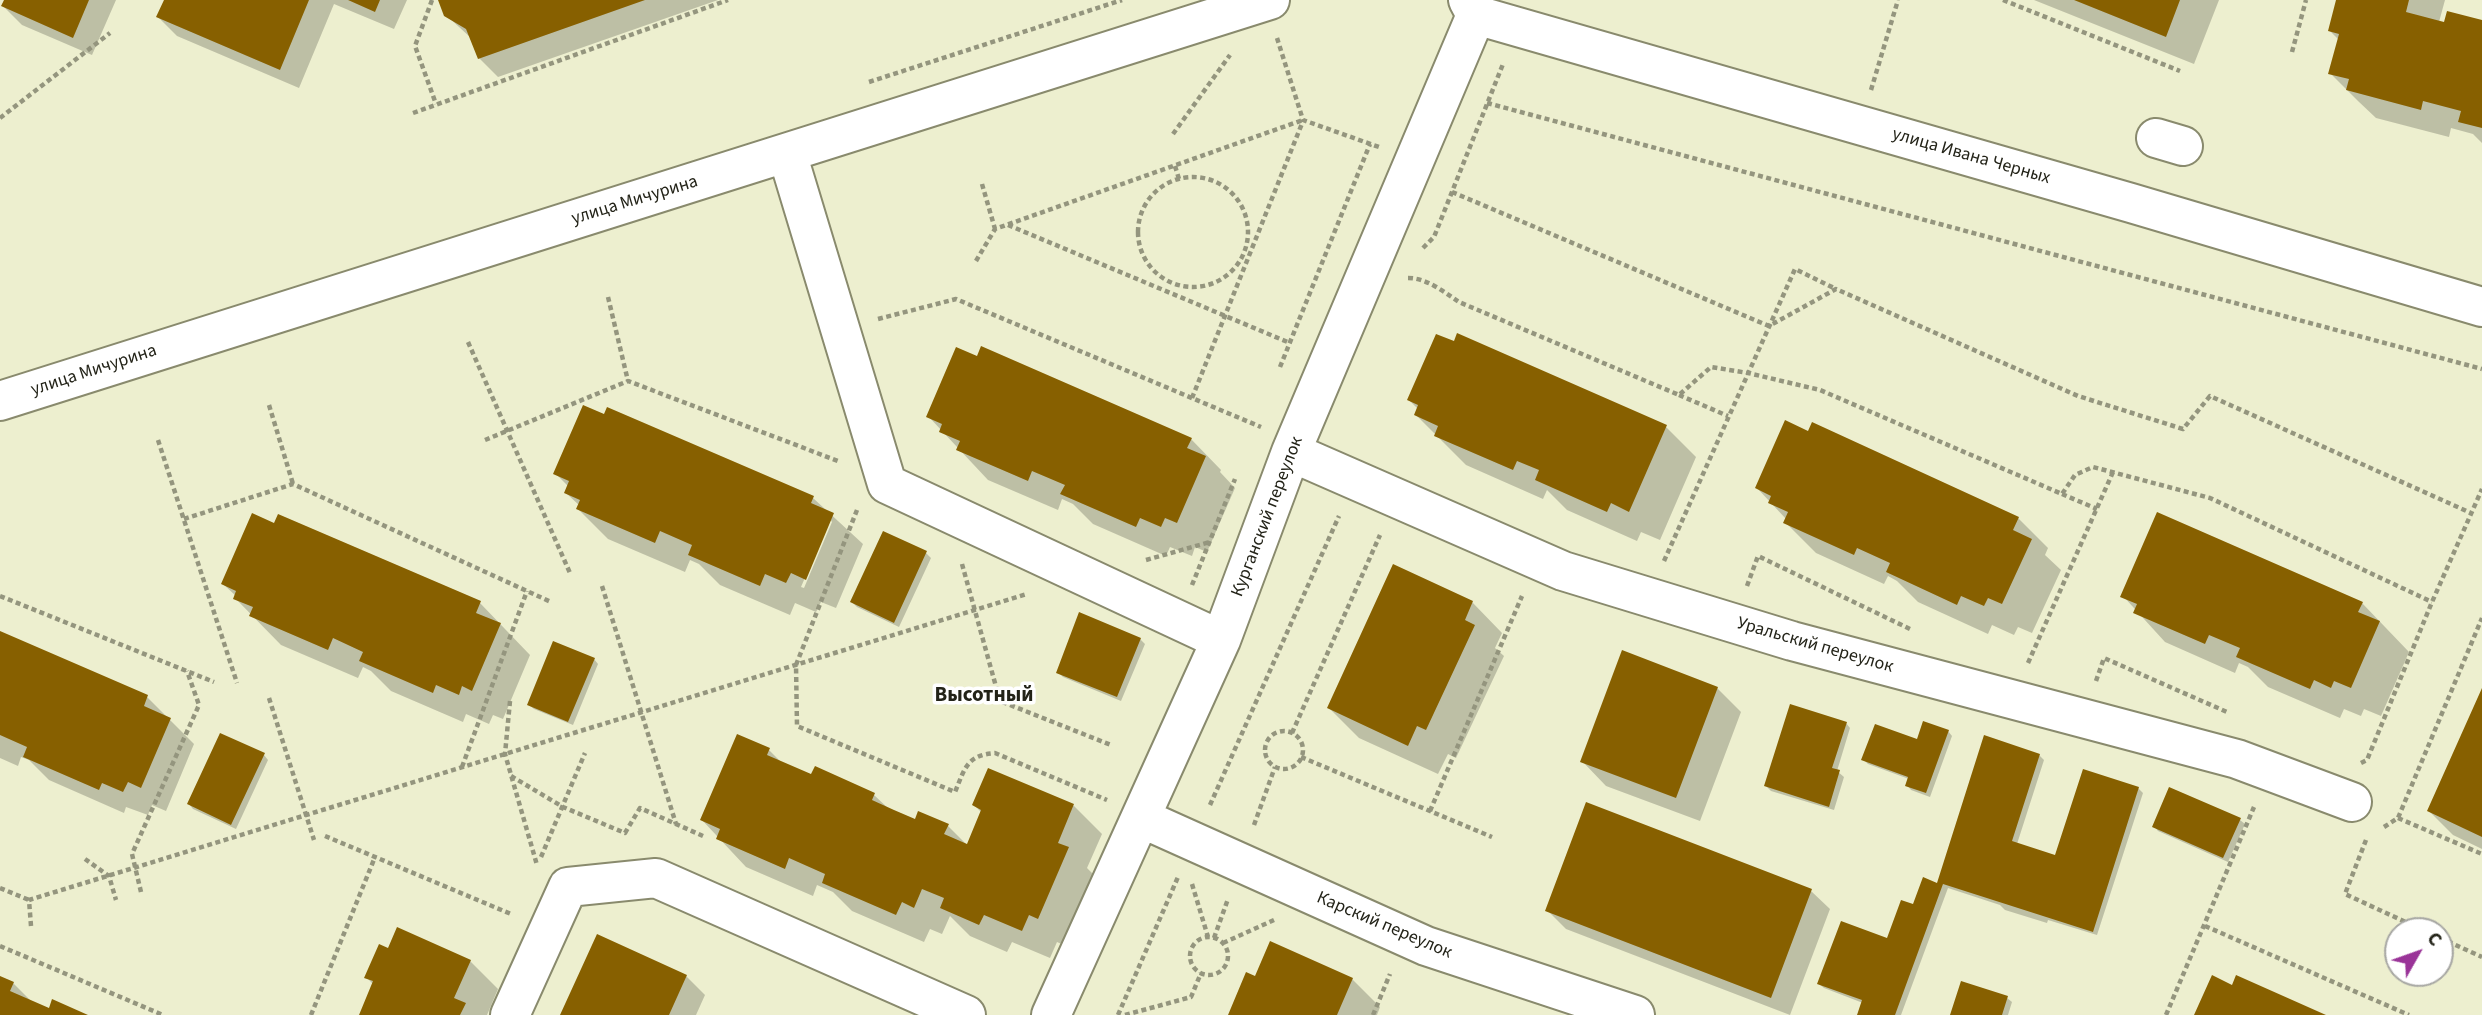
<!DOCTYPE html>
<meta charset="utf-8">
<style>
body{margin:0}
#map{position:relative;width:2482px;height:1015px;overflow:hidden;background:#edefcf;font-family:"Source Sans 3",sans-serif}
canvas{display:block}
.north{position:absolute;left:2384px;top:917px;width:70px;height:70px;box-sizing:border-box;background:#fff;border:2px solid #a7a7a3;border-radius:50%;rotate:50deg;font-size:19px;font-weight:700;line-height:28px;text-align:center;color:#232318}
.north::after{content:'';display:block;margin:auto;width:24px;height:32px;background:#9a3498;clip-path:polygon(50% 0,100% 100%,50% 72%,0 100%)}
</style>
<div id="map">
<canvas width="2482" height="1015"></canvas>
<div class="north">С</div>
</div>
<script>
const ctx = document.querySelector('canvas').getContext('2d');
ctx.lineJoin = 'round';
function fillPath(path, color) {
  ctx.fillStyle = color;
  ctx.fill(path, 'evenodd');
}
function stroke(path, color, width, dash) {
  ctx.strokeStyle = color;
  ctx.lineWidth = width;
  ctx.lineCap = dash ? 'butt' : 'round';
  ctx.setLineDash(dash || []);
  ctx.stroke(path);
}
function label(font, color, halo, rows, align = 'center') {
  ctx.font = font + ' "Source Sans 3",sans-serif';
  ctx.lineWidth = 7;
  ctx.setLineDash([]);
  ctx.textBaseline = 'middle';
  ctx.strokeStyle = halo;
  ctx.fillStyle = color;
  for (const [text, x, y, turn = 0] of rows) {
    ctx.save();
    ctx.translate(x, y);
    ctx.rotate((+turn || 0) * Math.PI / 180);
    ctx.textAlign = isNaN(turn) ? turn : align;
    if (halo) ctx.strokeText(text, 0, 0);
    ctx.fillText(text, 0, 0);
    ctx.restore();
  }
}
fillPath(new Path2D(`
 M5,0H116L92,55L22,25L3,6Z
 M166,0H407L394,29L334,4L299,88L177,36L158,17Z
 M440,0H718L498,77L479,58L471,38L446,15Z
 M2034,0H2219L2194,64Z
 M2338,0H2445L2439,22H2482V143L2473,134L2451,128L2449,137L2376,118L2358,101L2330,73L2339,40L2330,31Z
 M1455,344L1666,427L1696,457L1660,540L1641,532L1637,541L1567,510L1547,490L1543,499L1466,465L1416,415L1418,409L1409,400Z
 M928,416L1191,439L1221,470L1220,472L1235,488L1207,552L1195,547L1192,556L1170,547L1166,556L1093,524L1073,504L1062,499L1058,510L988,480Z
 M556,474L813,498L863,544L836,608L821,602L816,612L795,603L790,615L720,585L699,564L690,560L685,572L608,539L578,509L580,506L566,493L569,487ZM830,519L832,522L804,588L801,587Z
 M1757,488L2018,518L2048,548L2045,555L2061,570L2032,633L2018,627L2014,635L1992,625L1988,634L1918,602L1897,581L1888,576L1884,584L1816,553L1786,523L1787,520Z
 M884,533L926,553L931,558L899,627L857,607L852,602Z
 M223,584L480,603L530,655L503,719L493,715L489,724L466,714L463,722L391,691L371,671L363,667L358,678L281,645L235,598L236,596Z
 M2123,596L2362,603L2409,652L2381,716L2364,709L2361,716L2344,709L2340,718L2268,687L2248,667L2239,663L2235,673L2165,642Z
 M1472,602L1502,633L1495,648L1504,656L1456,758L1448,754L1438,774L1359,738L1329,708Z
 M0,633L147,697L194,744L166,811L152,805L148,815L126,807L124,813L49,780L29,760L21,757L18,766L0,758Z
 M1140,639L1145,644L1121,701L1063,677L1058,672Z
 M594,659L598,664L573,725L534,709L529,705Z
 M1717,688L1741,712L1700,821L1606,786L1582,761Z
 M2482,693V849L2453,835L2429,811Z
 M1846,723L1850,728L1837,771L1844,777L1834,810L1771,791L1766,786Z
 M1948,731L1952,736L1930,797L1911,790L1907,785L1909,779L1868,764L1863,759Z
 M769,750L783,764L812,777L874,795L890,810L916,821L948,826L968,846L982,813L974,805L989,770L1074,806L1102,834L1087,868L1096,877L1066,946L1057,942L1050,958L1012,942L1007,952L970,936L950,916L942,934L930,929L924,942L852,911L833,892L817,885L813,896L746,867L702,820Z
 M264,755L268,760L236,829L193,809L189,804Z
 M2039,755L2044,760L2017,844L2054,857L2138,788L2143,793L2097,935L2048,920L2047,923L2005,910L2000,905L1948,888L1901,1015H1859L1863,1003L1824,988L1819,984L1888,940L1914,907L1938,885Z
 M2240,820L2245,824L2228,862L2158,831L2154,826Z
 M1811,891L1830,909L1790,1015L1566,929L1547,910Z
 M389,950L470,961L498,989L487,1015H361L374,985L366,977Z
 M686,976L705,995L696,1015H562Z
 M0,977L13,983L32,1002L50,1010L83,1015H0Z
 M1256,978L1352,979L1380,1007L1377,1015H1230Z
 M2007,998L2012,1002L2008,1015H1952Z`), '#0003');
fillPath(new Path2D(`
 M4,0H89L73,38L1,6Z
 M164,0H309L280,70L156,17Z
 M348,0H380L375,12Z
 M438,0H645L478,59L466,29L444,16Z
 M2074,0H2180L2166,37Z
 M2336,0H2409L2406,12L2444,22L2447,11L2482,20V128L2458,122L2461,111L2423,101L2421,110L2346,90L2349,79L2328,74L2339,34L2328,31Z
 M1457,333L1667,425L1629,512L1611,503L1607,512L1535,480L1539,470L1517,461L1513,470L1434,436L1438,426L1414,415L1418,405L1407,400L1436,334L1454,341Z
 M981,346L1192,438L1187,448L1206,456L1177,523L1165,518L1161,527L1140,518L1136,527L1060,494L1065,485L1032,471L1028,481L956,450L960,441L939,432L942,424L926,417L956,347L977,356Z
 M583,405L604,414L607,407L814,496L811,503L834,513L806,580L791,573L786,583L765,574L760,586L688,555L692,545L660,531L655,543L576,509L580,500L564,493L569,481L553,474Z
 M1785,420L1808,431L1812,422L2019,517L2013,530L2032,539L2002,604L1988,598L1984,606L1961,596L1957,605L1886,572L1890,563L1857,548L1854,555L1783,523L1788,512L1768,503L1771,496L1755,488Z
 M2157,512L2363,602L2358,612L2380,621L2351,688L2334,681L2331,688L2314,680L2310,689L2236,657L2240,648L2209,635L2205,644L2133,613L2137,604L2120,597Z
 M252,513L274,523L278,514L481,601L476,613L501,623L472,691L462,686L459,695L436,685L433,693L359,661L363,652L333,638L328,650L249,616L253,607L233,599L236,591L221,584Z
 M883,531L927,551L894,623L850,602Z
 M1393,564L1473,601L1465,620L1475,625L1426,730L1417,726L1408,746L1327,708Z
 M1079,612L1141,638L1117,697L1056,673Z
 M0,631L148,695L144,706L171,718L141,788L128,782L123,792L102,783L99,790L23,757L27,747L0,735Z
 M553,641L595,658L568,722L527,705Z
 M1622,650L1718,687L1676,798L1580,762Z
 M2482,688V837L2427,811Z
 M1790,704L1847,722L1832,768L1840,770L1829,807L1764,786Z
 M1923,721L1949,730L1926,793L1905,786L1908,777L1861,760L1875,724L1917,739Z
 M220,733L265,753L231,825L187,804Z
 M737,734L770,748L767,755L811,774L815,766L875,793L872,800L894,810L915,819L918,811L949,824L944,834L967,844L981,810L972,805L988,768L1074,804L1058,843L1069,847L1038,919L1029,915L1022,931L984,915L979,925L940,908L944,898L922,889L914,908L902,902L896,915L822,883L825,874L789,858L785,869L716,839L720,829L700,820Z
 M1984,735L2040,754L2012,841L2055,855L2083,769L2139,787L2093,932L1943,884L1895,1015H1857L1862,1000L1817,984L1841,921L1887,938L1901,900L1913,904L1923,877L1937,883Z
 M2169,787L2241,818L2223,858L2152,827Z
 M1586,802L1812,889L1771,998L1545,911Z
 M397,927L471,960L454,998L466,1003L460,1015H359L373,981L364,978L379,944L388,948Z
 M597,934L687,975L669,1015H560Z
 M1270,941L1353,978L1337,1015H1228L1246,972L1255,976Z
 M2212,975L2232,985L2236,975L2326,1015H2194Z
 M0,976L14,982L10,991L49,1008L52,999L88,1015H0Z
 M1961,981L2008,996L2002,1015H1950Z`), '#876000');
const minor = new Path2D(`
 M1468,0L1476,15L2131,203L2482,307
 M2156,138L2183,146
 M787,153L887,484L1221,640
 M0,401L1270,0
 M1291,452L1563,571L1792,641L2237,759L2352,802
 M1141,818L1426,946L1635,1015
 M510,1015L568,887L656,878L966,1015
 M1051,1015L1221,640L1291,452L1476,15`);
stroke(minor, '#898a6d', 42);
stroke(new Path2D(`
 M432,0L415,46L436,104
 M2003,0L2180,71
 M1277,38L1303,120L1379,147
 M2292,52L2306,0
 M869,82L1122,0
 M1871,90L1898,0
 M1487,103L2482,369
 M413,113L728,0
 M0,118L110,33
 M1173,134L1230,55
 M1175,166L1179,179
 M1138 232a55 55 0 1 1 110 0a55 55 0 1 1-110 0Z
 M982,184L995,229
 M1452,192L1769,326L1836,289L2078,396L2183,429L2210,396L2471,513
 M1008,225L1290,343
 M1423,248L1434,237L1503,64
 M976,261L995,229L1303,120
 M1408,278C1427,278 1444,292 1459,302L1679,395L1711,367L1748,373L1820,390L2062,494L2075,475L2093,467L2210,498L2432,602
 M608,297L628,381
 M878,319L956,299L1261,427
 M468,342L570,573
 M1280,367L1370,144
 M1679,395L1728,416
 M1192,398L1303,121
 M269,405L293,484
 M158,440L237,683
 M485,440L628,381L838,461
 M2062,494L2097,509
 M857,510L796,665L797,726L955,792C965,768 967,755 995,753L1107,800
 M184,519L293,484L551,602
 M1146,560L1210,542
 M1664,561L1795,269L1836,289
 M962,564L1000,701L1111,745
 M1192,585L1235,479
 M602,586L676,824
 M1747,586L1758,556L1910,629
 M0,596L214,682
 M2028,663L2113,472
 M2096,681L2104,658L2227,712
 M269,698L314,840
 M510,701L505,754L537,865
 M1265 750a19 19 0 1 1 38 0a19 19 0 1 1-38 0Z
 M1292,733L1380,535
 M1301,757L1492,837
 M2361,763L2367,760L2432,602L2482,489
 M462,767L527,591
 M511,776L563,807L625,833L640,808L703,836
 M1210,805L1339,516
 M1430,811L1522,596
 M2398,818L2482,854
 M1254,825L1275,767
 M2384,827L2398,818L2482,618
 M325,836L511,914
 M2366,840L2345,894L2425,931
 M541,857L585,753
 M85,859L109,876L116,900
 M1192,884L1208,937
 M0,888L29,900
 M141,892L132,854L199,705L187,671
 M31,926L29,900L1027,594
 M2205,926L2409,1015
 M1190 956a19 19 0 1 1 38 0a19 19 0 1 1-38 0Z
 M1214,938L1228,899
 M2440,938L2482,957
 M1223,943L1274,920
 M0,946L163,1015
 M311,1015L375,857
 M1118,1015L1178,877
 M1125,1015L1191,997L1201,973
 M1373,1015L1390,974
 M2166,1015L2254,807`), '#94957e', 4.5, [5, 3.5]);
stroke(minor, '#fff', 38);
label('18px', '#232318', '#fff', [
 ["улица Ивана Черных",1971,157,16],
 ["улица Мичурина",635,201,-17],
 ["улица Мичурина",94,371,-18],
 ["Курганский переулок",1268,517,-69],
 ["Уральский переулок",1815,646,16],
 ["Карский переулок",1384,926,23]
]);
label('bold 21px', '#232318', '#fff', [
 ["Высотный",984,696]
]);
</script>
